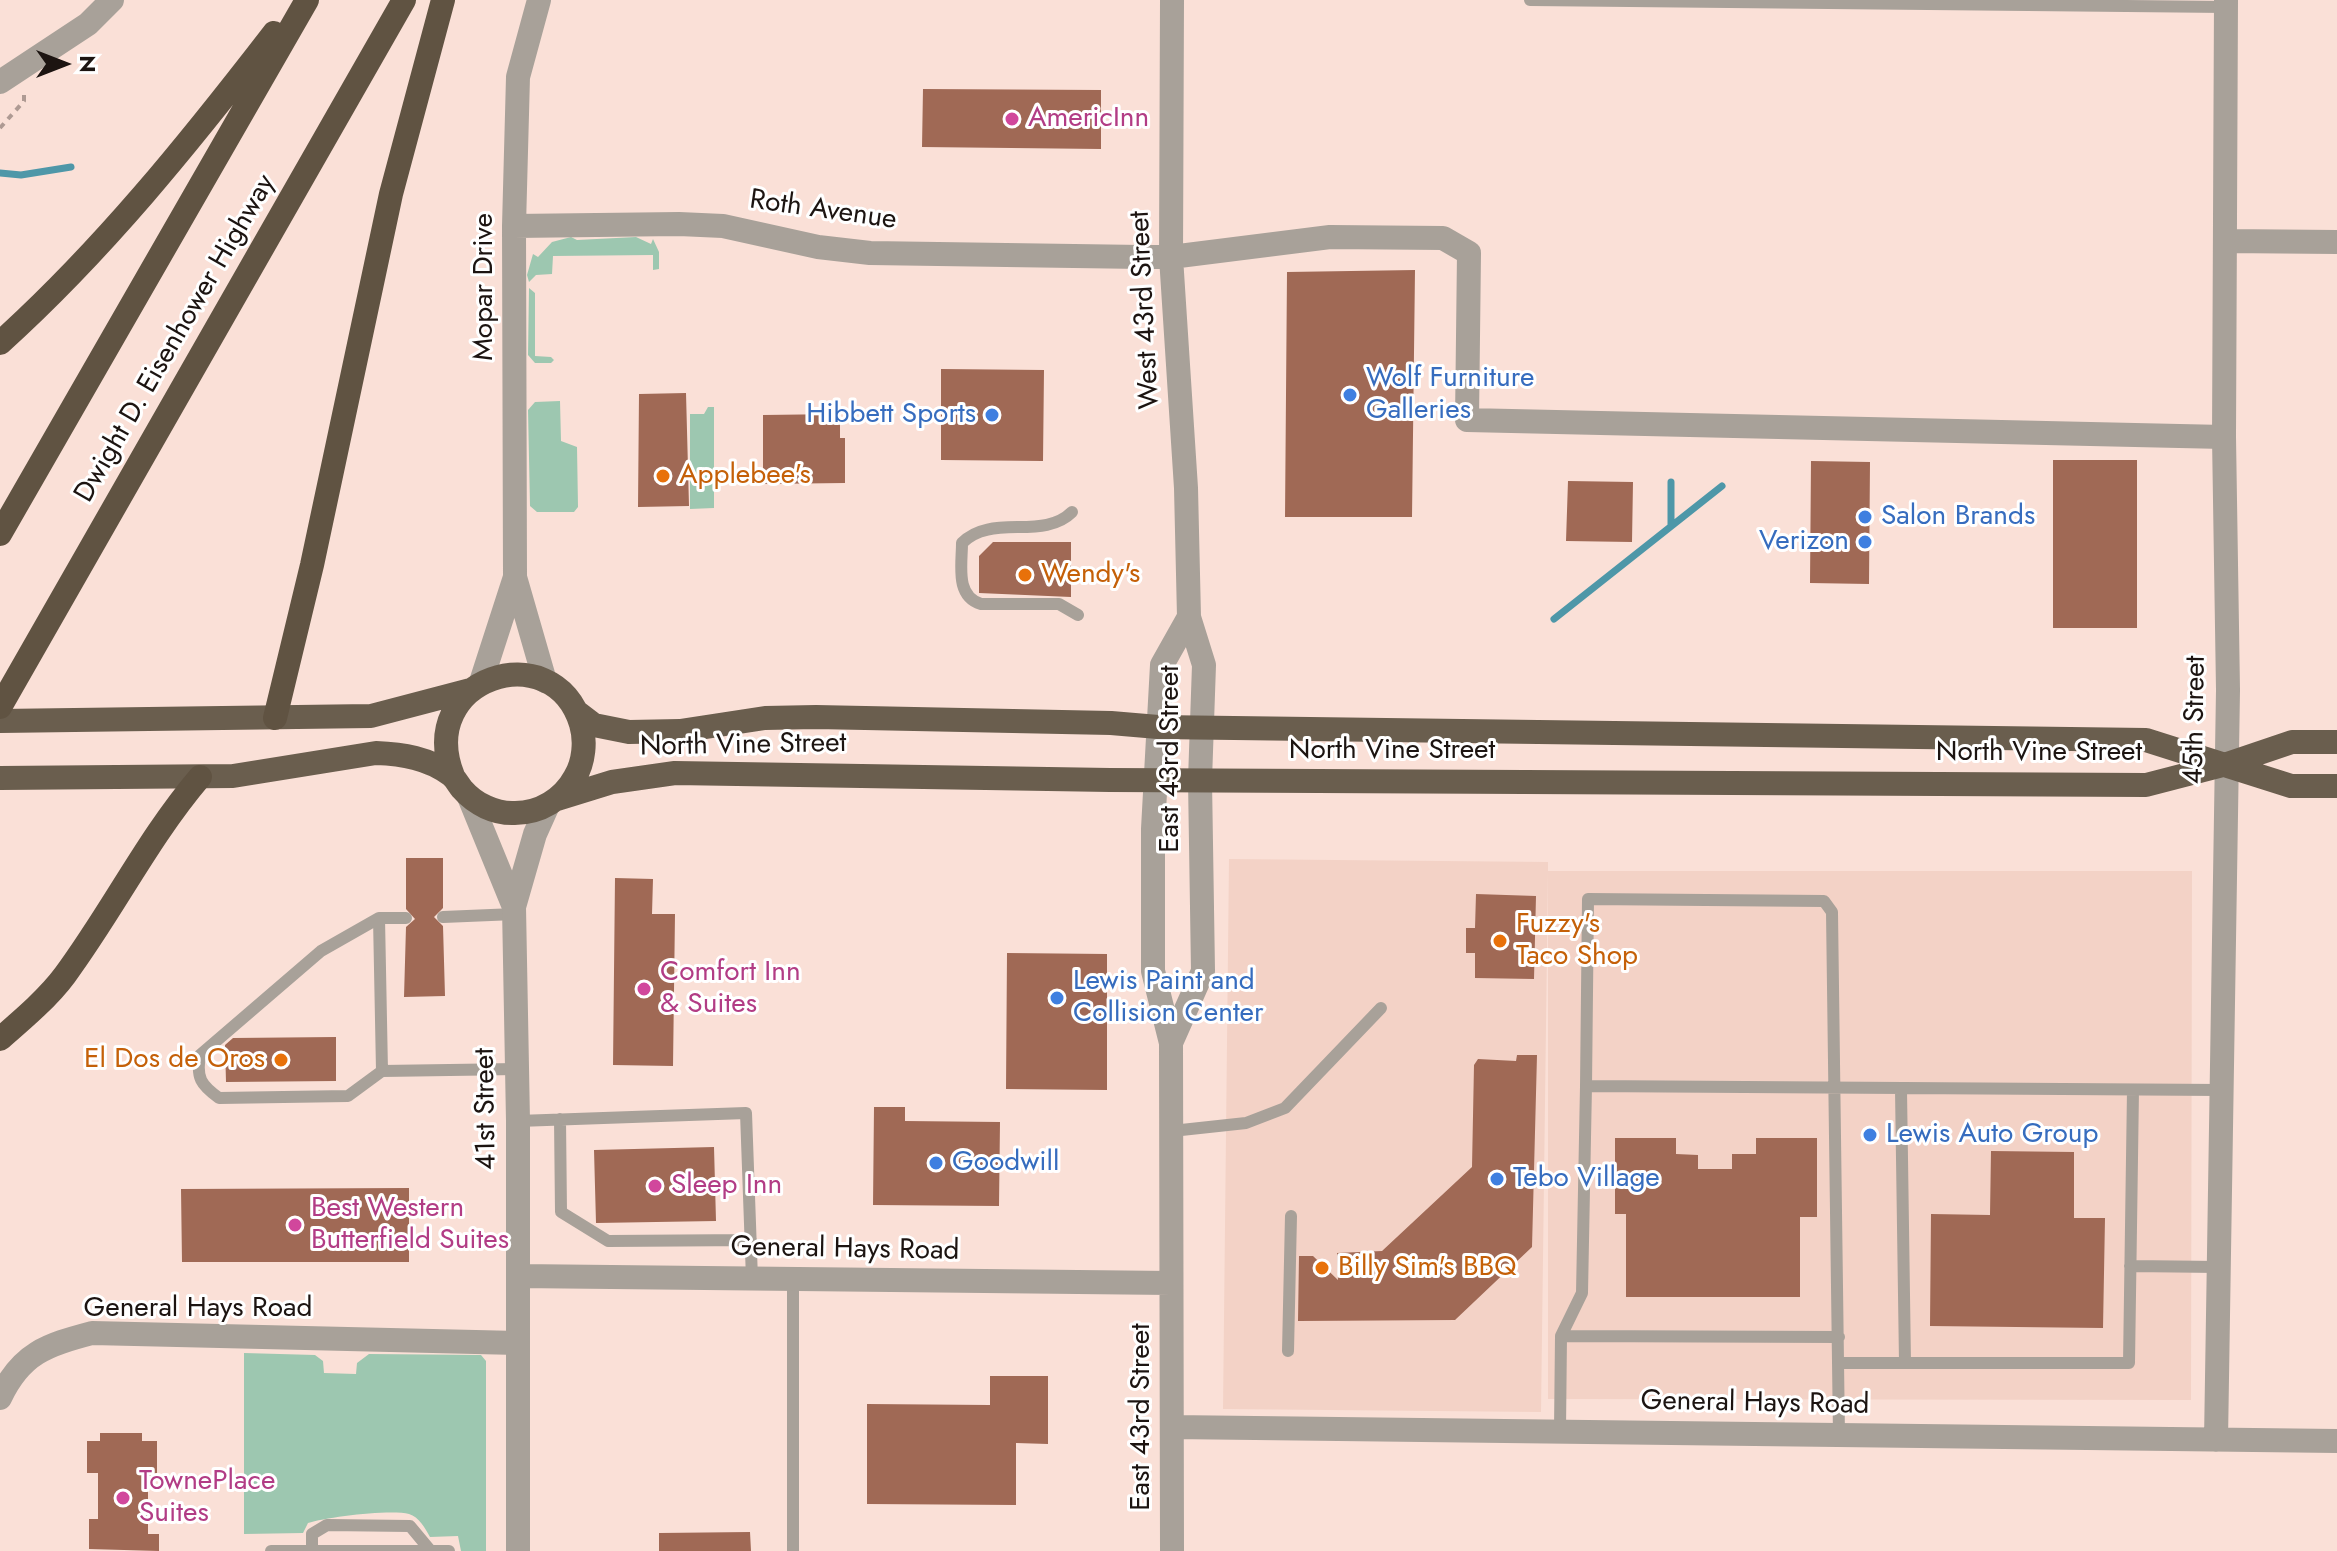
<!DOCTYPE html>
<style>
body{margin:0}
#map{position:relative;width:2337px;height:1551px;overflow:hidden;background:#fae0d7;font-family:Jost,sans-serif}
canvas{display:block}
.north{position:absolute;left:24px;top:24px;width:80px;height:80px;-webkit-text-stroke:6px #fff;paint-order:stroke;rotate:90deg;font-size:22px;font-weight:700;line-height:32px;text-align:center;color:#1c1411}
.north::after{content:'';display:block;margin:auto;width:28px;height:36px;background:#1c1411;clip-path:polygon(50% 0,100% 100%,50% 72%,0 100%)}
</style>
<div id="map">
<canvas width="2337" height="1551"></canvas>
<div class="north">N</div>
</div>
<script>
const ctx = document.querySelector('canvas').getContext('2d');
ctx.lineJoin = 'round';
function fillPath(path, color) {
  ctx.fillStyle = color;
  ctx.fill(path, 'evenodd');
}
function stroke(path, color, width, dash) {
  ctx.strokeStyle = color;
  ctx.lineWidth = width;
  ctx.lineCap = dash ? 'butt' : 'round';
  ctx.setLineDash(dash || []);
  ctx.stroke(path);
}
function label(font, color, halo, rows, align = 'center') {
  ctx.font = font + ' Jost,sans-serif';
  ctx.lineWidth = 6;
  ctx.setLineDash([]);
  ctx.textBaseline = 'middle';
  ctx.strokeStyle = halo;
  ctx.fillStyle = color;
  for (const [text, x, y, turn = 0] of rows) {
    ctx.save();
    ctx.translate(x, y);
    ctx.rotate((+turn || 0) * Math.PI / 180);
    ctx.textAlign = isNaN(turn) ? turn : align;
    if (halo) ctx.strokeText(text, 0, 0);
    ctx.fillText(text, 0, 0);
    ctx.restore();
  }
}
fillPath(new Path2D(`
 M1229,859L1548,862V871H2192L2191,1400L1548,1399V871L1541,1412L1223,1409Z`), '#f3d2c6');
fillPath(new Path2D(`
 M571,237L577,240L636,237L651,244L653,239L659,252V269L653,270V255L553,256L552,274L536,275L529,282L527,275L533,254L538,257L552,242Z
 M529,288L535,293V356L551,357L554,360L551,363H535L528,355Z
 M560,401L561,441L577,447L578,507L574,512H537L530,506L528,410L535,402Z
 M708,407H714V508L690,509V414H704Z
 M244,1353L315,1355L323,1361L324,1373L356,1374L357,1363L369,1354L481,1355L486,1361V1551H461L458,1536L430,1537C425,1528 419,1517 409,1514C391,1509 326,1517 308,1523L303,1533L244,1534Z`), '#9dc7b0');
stroke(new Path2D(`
 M0,173L21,175L71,167
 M1671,482V526
 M1554,619L1722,486`), '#4e97a8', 7);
fillPath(new Path2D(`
 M923,89L1101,90V149L922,147Z
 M1415,270L1412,517H1285L1287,272Z
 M941,369L1044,370L1043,461L941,460Z
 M686,393L689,506L638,507L639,394Z
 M840,414V438H845V483L763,484V415Z
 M2053,460H2137V628H2053Z
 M1811,461L1870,462L1869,584L1810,583Z
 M1568,481L1633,482L1632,542L1566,541Z
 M993,542H1071V597L979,593V556Z
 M406,858H443V908L434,917L443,926L445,996L404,997L406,927L415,919L406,909Z
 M615,878L653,879L652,914H675L673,1066L613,1065Z
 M1476,894L1536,896L1534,979L1475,978V953H1466V928H1475Z
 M1007,953L1107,954V1090L1006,1089Z
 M336,1037V1081L226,1082L225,1045L233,1038Z
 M1517,1055H1537L1532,1247L1455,1320L1298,1321L1299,1256H1313L1338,1280L1337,1253L1382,1251L1472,1167L1474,1065L1478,1059L1516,1061Z
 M874,1107H905V1121L1000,1122L999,1206L873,1205Z
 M1615,1138H1676V1154L1698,1155V1169H1732V1154H1756V1138H1817V1217H1800V1297H1626V1214H1615Z
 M714,1147L716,1221L596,1223L594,1150Z
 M1991,1151L2074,1152V1218H2105L2103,1328L1930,1326L1931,1214L1990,1215Z
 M409,1188V1262H182L181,1189Z
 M990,1376H1048V1444L1016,1443V1505L867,1504V1404L990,1405Z
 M100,1433H142V1441H157V1476H148V1534H159V1551L89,1549V1519H98V1473H87V1441H100Z
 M750,1532L751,1551H659V1533Z`), '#a06955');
stroke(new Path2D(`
 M0,128L24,101V91`), '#ae9a93', 4, [6, 6]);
stroke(new Path2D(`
 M1530,0L2226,7
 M1072,512C1043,541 991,513 962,543C962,565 955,596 981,604H1059L1078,615
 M443,917L515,914
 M379,918L382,1071
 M406,918H379L321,951L200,1055C196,1078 201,1085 219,1098L348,1096L382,1071L517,1069
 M1586,1086L1588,899L1824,901L1832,912L1839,1436
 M1901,1090L1905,1363
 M560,1119L561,1212L608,1241L751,1240
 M518,1121L746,1113L752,1279
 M1172,1131L1246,1123L1285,1108L1381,1008
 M2130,1266L2219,1267
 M793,1279V1551
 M1561,1336L1839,1337
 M1288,1351L1291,1216
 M1839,1363H2129L2133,1090
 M1560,1430L1561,1336L1582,1293L1586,1086L2221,1090
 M312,1550V1534L327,1525L410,1526L430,1550
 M271,1551H449`), '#a8a199', 12);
stroke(new Path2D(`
 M539,0L518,77L514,226L515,577L545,681
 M0,82L88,24L112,0
 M514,226L679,224L723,226L818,247L870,253L1142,257H1171L1330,237L1443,238L1469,253L1467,420L2224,437
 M2225,241L2337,242
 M481,682L515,577
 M469,797L514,907L518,1121V1551
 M514,907L535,834L548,805
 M1171,1043L1203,971L1200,780L1204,665L1189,617L1186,488L1171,257L1172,0
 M518,1276L1171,1283
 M0,1398C21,1353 47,1345 92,1333L518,1343
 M1172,1427L2337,1441
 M2216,1440L2228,690L2224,437L2226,0
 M1172,1551L1171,1043L1153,971V829L1162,665L1189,617`), '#a8a199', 24);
stroke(new Path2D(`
 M577,712L594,725L629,732L680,731L765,718L816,717L1111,723L1158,727L2146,740L2291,786H2337
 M0,721L371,716L470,690
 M0,778L233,776L376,753C402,754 429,758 451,775C455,778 458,784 462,789C475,804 495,814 515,813C540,813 563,799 575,777C584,762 586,741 581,724C553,633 414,678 453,776
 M557,799L612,782L675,773L1110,780L2146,785L2227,764L2292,742H2337`), '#6a5e4e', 24);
stroke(new Path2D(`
 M0,343C103,250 189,143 274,33
 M0,534L307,0
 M0,707L404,0
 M275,718L312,565L391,194L443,0
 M0,1039C22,1020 48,998 65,975C113,910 148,838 200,777`), '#605342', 24);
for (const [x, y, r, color] of [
 [1012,119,8,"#d1479c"],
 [1350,395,8,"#3f7fe0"],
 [992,415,8,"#3f7fe0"],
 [663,476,8,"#e8710a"],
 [1865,517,8,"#3f7fe0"],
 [1865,542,8,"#3f7fe0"],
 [1025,575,8,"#e8710a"],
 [1500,941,8,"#e8710a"],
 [644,989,8,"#d1479c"],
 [1057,998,8,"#3f7fe0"],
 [281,1060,8,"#e8710a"],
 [1870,1135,8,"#3f7fe0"],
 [936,1163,8,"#3f7fe0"],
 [1497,1179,8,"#3f7fe0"],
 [655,1186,8,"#d1479c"],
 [295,1225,8,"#d1479c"],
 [1322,1268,8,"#e8710a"],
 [123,1498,8,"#d1479c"]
]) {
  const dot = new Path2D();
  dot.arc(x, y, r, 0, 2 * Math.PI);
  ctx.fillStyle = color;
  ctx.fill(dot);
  stroke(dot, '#fff', 3);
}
label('28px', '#b23c85', '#fff', [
 ["AmericInn",1028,119],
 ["Comfort Inn",660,973],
 ["& Suites",660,1005],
 ["Sleep Inn",671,1186],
 ["Best Western",311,1209],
 ["Butterfield Suites",311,1241],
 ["TownePlace",139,1482],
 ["Suites",139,1514]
], 'left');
label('28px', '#1c1411', '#fff', [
 ["Roth Avenue",823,211,8],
 ["Mopar Drive",485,287,-90],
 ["West 43rd Street",1146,310,-93],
 ["Dwight D. Eisenhower Highway",176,339,-60],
 ["45th Street",2196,720,-89],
 ["North Vine Street",743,746,-1],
 ["North Vine Street",1392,751],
 ["North Vine Street",2039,753],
 ["East 43rd Street",1171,759,-90],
 ["41st Street",487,1109,-91],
 ["General Hays Road",845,1250,1],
 ["General Hays Road",198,1309],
 ["General Hays Road",1755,1404,1],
 ["East 43rd Street",1142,1417,-90]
]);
label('28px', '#366cbe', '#fff', [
 ["Wolf Furniture",1366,379],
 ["Galleries",1366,411],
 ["Hibbett Sports",976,415,"right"],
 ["Salon Brands",1881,517],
 ["Verizon",1849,542,"right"],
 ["Lewis Paint and",1073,982],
 ["Collision Center",1073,1014],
 ["Lewis Auto Group",1886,1135],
 ["Goodwill",952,1163],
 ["Tebo Village",1513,1179]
], 'left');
label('28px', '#c56008', '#fff', [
 ["Applebee's",679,476],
 ["Wendy's",1041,575],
 ["Fuzzy's",1516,925],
 ["Taco Shop",1516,957],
 ["El Dos de Oros",265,1060,"right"],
 ["Billy Sim's BBQ",1338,1268]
], 'left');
</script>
